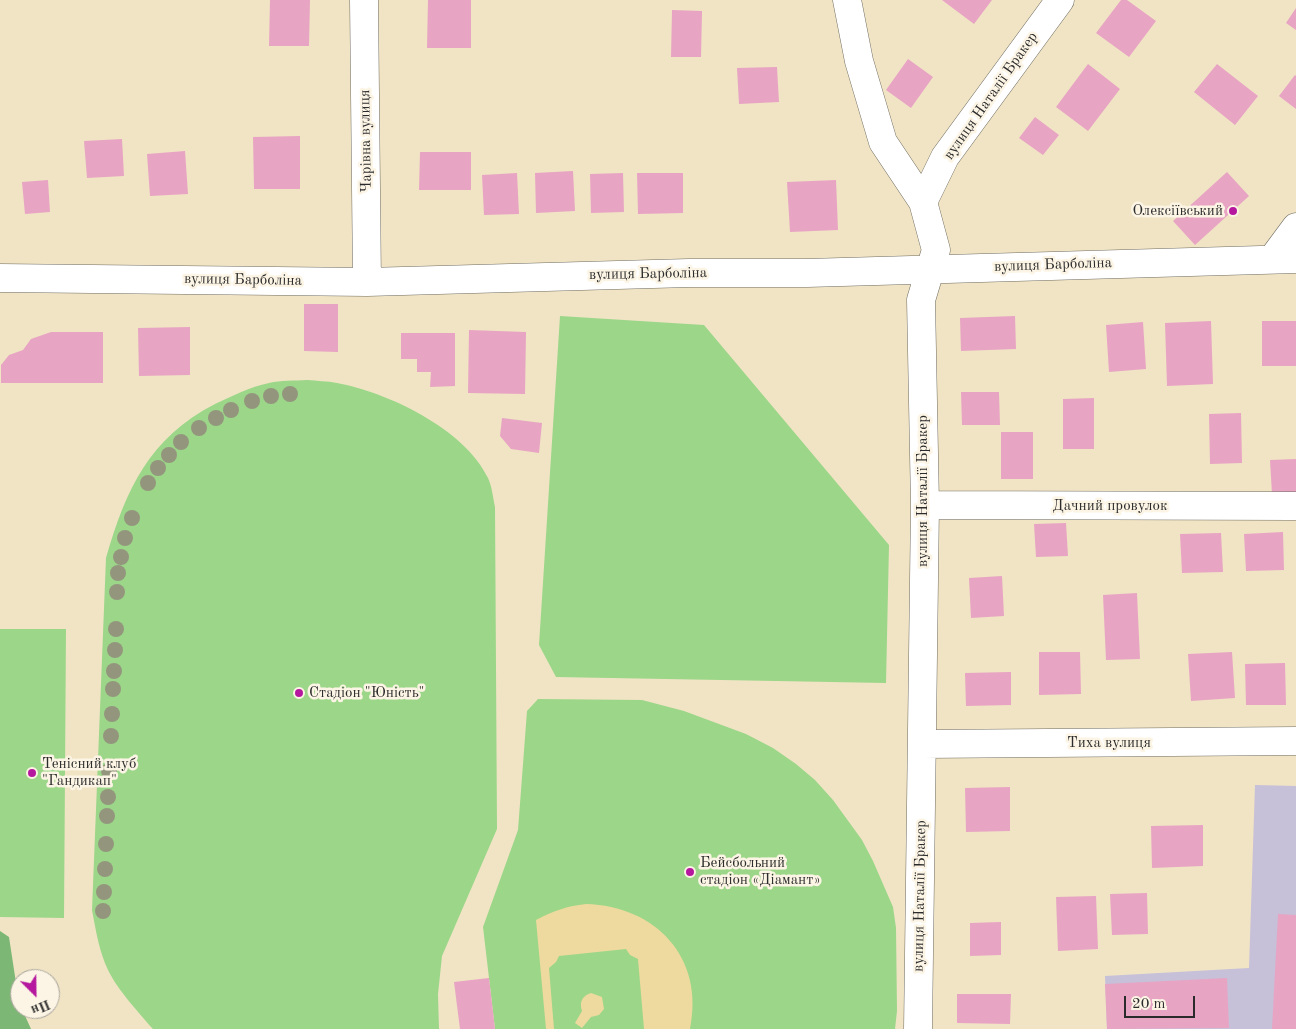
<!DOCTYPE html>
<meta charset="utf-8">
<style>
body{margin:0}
#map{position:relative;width:1296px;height:1029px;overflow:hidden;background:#f0e4c5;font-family:"Old Standard TT",serif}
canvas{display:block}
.north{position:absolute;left:10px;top:969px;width:50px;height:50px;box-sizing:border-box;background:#fcf5e5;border:1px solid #a8a49b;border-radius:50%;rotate:157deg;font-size:14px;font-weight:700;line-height:20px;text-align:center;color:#2b2b2b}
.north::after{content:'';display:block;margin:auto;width:18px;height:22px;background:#b5179e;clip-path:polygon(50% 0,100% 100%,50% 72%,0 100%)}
.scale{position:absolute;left:1124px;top:996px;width:71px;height:22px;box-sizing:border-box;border:2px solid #2b2b2b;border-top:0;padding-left:6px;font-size:15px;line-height:18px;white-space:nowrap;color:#2b2b2b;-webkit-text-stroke:4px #fcf5e5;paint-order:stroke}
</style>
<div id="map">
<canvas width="1296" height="1029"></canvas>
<div class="north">Пн</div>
<div class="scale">20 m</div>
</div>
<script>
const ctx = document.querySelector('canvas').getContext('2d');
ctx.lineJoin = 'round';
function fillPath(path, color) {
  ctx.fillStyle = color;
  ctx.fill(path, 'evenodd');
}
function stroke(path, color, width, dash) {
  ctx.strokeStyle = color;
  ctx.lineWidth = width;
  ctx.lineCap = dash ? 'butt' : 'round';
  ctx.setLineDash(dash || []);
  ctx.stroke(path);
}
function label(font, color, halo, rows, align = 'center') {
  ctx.font = font + ' "Old Standard TT",serif';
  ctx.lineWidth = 5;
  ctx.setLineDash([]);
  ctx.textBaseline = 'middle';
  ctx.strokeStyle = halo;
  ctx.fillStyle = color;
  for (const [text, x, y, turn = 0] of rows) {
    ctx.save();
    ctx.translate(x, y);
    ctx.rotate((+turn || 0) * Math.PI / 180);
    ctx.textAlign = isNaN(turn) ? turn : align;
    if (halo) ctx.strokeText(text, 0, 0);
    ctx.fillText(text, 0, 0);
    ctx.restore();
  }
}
fillPath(new Path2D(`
 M1255,785L1296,786V1029H1107L1105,976L1249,968Z`), '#c7c0d9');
fillPath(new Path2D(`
 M560,316L704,325L889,545L886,683L556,677L539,645Z
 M307,380C317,381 327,381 337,383C387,392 465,429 488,478C492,486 493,498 495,507L497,829L442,956L438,994L439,1029H153C139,1013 117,989 108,970C99,951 96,931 92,910L106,558C126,489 149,438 215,404C232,396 250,387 269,383C281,380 294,381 307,380Z
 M0,629H66L64,918L0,917Z
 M538,699L642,700L684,711L746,734L773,748L796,764L815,780L833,800L862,840L873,861L893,907L896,928L897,1011L895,1029H495L483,927L518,830L527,711Z`), '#9cd689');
fillPath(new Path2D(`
 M0,931L9,937L20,1009H22L31,1029H0Z`), '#7db775');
fillPath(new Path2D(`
 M586,904C656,906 705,958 690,1029H644L638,959L630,955L626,949L559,956L556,962L549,968L554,1029H546L536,920C553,911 567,906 586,904Z
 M591,993L602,997L604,1009L599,1015L591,1017L582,1028L575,1023L582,1011C579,1002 582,996 591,993Z`), '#eeda9e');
fillPath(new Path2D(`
 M270,0H310L309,46H269Z
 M428,0H471V48H427Z
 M942,0H992L974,24Z
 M1121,0H1127L1156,21L1129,57L1096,33Z
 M1296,8V30L1286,23Z
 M672,10L702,11L701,57H671Z
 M908,59L933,77L911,108L886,90Z
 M1088,64L1120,89L1088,131L1056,107Z
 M1217,64L1258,96L1235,125L1194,92Z
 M777,67L779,102L739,104L737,68Z
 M1295,75L1296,76V109L1279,96Z
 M1035,117L1059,135L1043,155L1019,138Z
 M300,136V189H254L253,137Z
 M122,139L124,176L87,178L84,141Z
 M185,151L188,194L150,196L147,154Z
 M420,152H471V190H419Z
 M573,171L575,211L536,213L535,173Z
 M1227,172L1249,196L1195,245L1173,221Z
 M517,173L519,214L484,215L482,175Z
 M623,173L624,212L591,213L590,174Z
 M637,173H683V213L638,214Z
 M48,180L50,212L25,214L22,182Z
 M836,180L838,230L790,232L787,182Z
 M304,304H338V352L304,351Z
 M1015,316L1016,349L961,351L960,318Z
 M1211,321L1213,384L1167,386L1165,323Z
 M1262,321H1296V366H1262Z
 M1143,322L1146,369L1109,372L1106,325Z
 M190,327V375L139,376L138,328Z
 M469,330L526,332L525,394L468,393Z
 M51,332H103V383H1V365L9,355L23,350L31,339Z
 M401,333H455V386L430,387L431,372H417V359H401Z
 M961,392H999L1000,425H962Z
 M1094,398V449H1063V399Z
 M1241,413L1242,463L1210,464L1209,414Z
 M502,418L542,423L539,453L511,449L500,436Z
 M1001,432H1033V479H1001Z
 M1296,459V493L1272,494L1270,460Z
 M1066,523L1068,556L1036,557L1034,524Z
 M1283,532L1284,570L1246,571L1244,534Z
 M1221,533L1223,572L1182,573L1180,534Z
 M1002,576L1004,616L971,618L969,578Z
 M1137,593L1140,659L1106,660L1103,595Z
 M1039,652H1080L1081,694L1039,695Z
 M1232,652L1235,698L1191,701L1188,654Z
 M1285,663L1286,705H1246L1245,664Z
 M1011,672V705L966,706L965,673Z
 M1010,787V831L966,832L965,788Z
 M1203,825V866L1152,868L1151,826Z
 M1147,893L1148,934L1112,935L1110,894Z
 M1096,896L1098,949L1058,951L1056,897Z
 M1278,914L1296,915V1029H1272Z
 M1001,922V955L970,956V923Z
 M489,978L495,1029H460L454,982Z
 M1227,978L1229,1028L1107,1029L1105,984Z
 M957,994H1011L1010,1024L957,1023Z`), '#e8a4c3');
const minor = new Path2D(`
 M364,0L367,282
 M847,0L859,61L883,142L923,202
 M1273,258L1296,227
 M0,278L367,282L689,273H807L1296,259
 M925,505L1296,506
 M923,744L1296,741
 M918,1029L925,505L921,300L936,250L923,202L945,157L1060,0`);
stroke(minor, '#706c61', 29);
stroke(minor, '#fff', 28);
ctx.fillStyle = '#93967d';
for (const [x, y] of [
 [290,394],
 [271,396],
 [252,401],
 [231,410],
 [216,418],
 [199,428],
 [181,442],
 [169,455],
 [158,468],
 [148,483],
 [132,518],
 [125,538],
 [121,557],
 [118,573],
 [117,592],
 [116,629],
 [115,650],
 [114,671],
 [113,689],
 [112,714],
 [111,736],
 [109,771],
 [108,797],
 [107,816],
 [106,844],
 [105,869],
 [104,892],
 [103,911]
]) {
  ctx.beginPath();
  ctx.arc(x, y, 8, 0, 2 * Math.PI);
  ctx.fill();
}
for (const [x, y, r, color] of [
 [1233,211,5,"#b5179e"],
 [299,693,5,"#b5179e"],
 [32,773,5,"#b5179e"],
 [690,872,5,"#b5179e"]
]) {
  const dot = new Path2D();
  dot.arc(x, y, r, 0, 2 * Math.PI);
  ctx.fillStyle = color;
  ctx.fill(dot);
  stroke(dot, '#fcf5e5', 2);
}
label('15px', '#2b2b2b', '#fcf5e5', [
 ["вулиця Наталії Бракер",991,96,-55],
 ["Чарівна вулиця",366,141,-91],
 ["вулиця Барболіна",1053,265,-2],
 ["вулиця Барболіна",648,274,-1],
 ["вулиця Барболіна",243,280,1],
 ["вулиця Наталії Бракер",923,491,-90],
 ["Дачний провулок",1110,506],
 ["Тиха вулиця",1109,743],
 ["вулиця Наталії Бракер",920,896,-89]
]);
label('15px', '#2b2b2b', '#fcf5e5', [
 ["Олексіївський",1223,211,"right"],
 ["Стадіон \"Юність\"",309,693],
 ["Тенісний клуб",42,764],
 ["\"Гандикап\"",42,781],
 ["Бейсбольний",700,863],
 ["стадіон «Діамант»",700,880]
], 'left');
</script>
